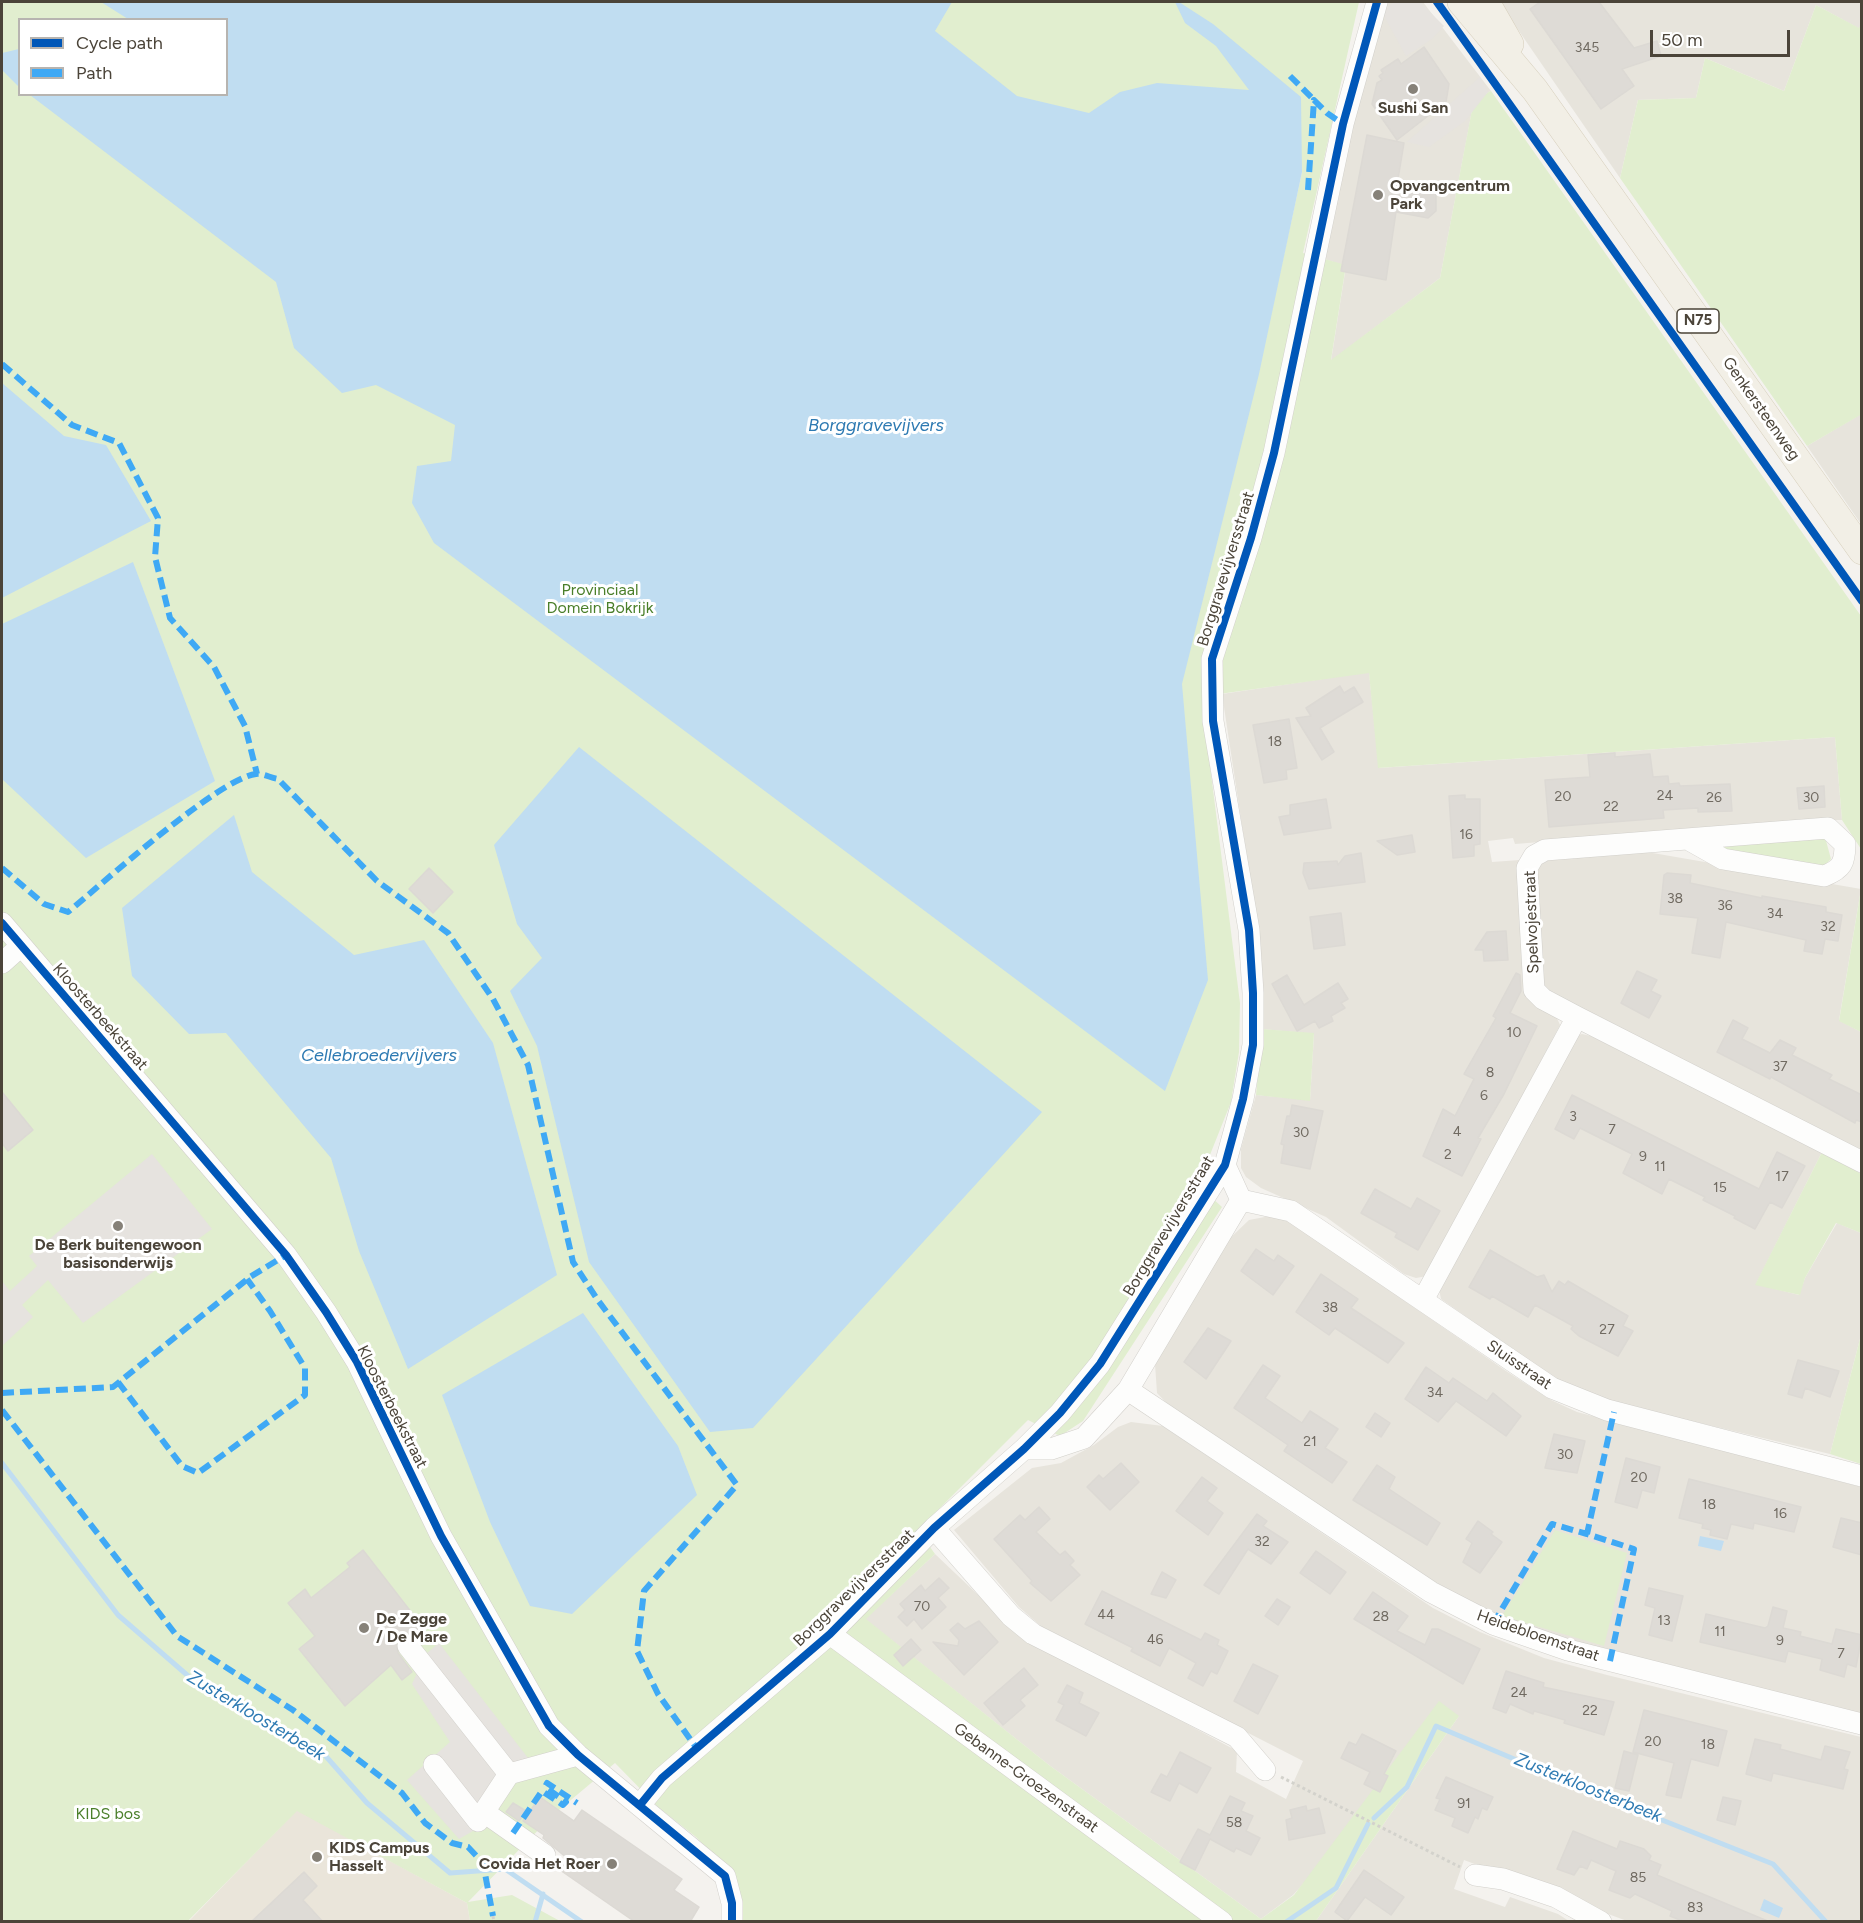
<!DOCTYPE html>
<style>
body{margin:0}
#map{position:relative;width:1863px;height:1923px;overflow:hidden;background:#f4f2ee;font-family:Figtree,sans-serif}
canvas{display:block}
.frame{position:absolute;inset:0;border:3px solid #4b4439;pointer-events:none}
.legend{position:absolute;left:18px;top:18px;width:210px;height:78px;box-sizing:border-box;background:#fff;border:2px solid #b7b4b0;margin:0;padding:8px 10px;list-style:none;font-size:18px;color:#4b4439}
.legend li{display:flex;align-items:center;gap:12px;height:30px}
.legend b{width:30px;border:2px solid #b7b4b0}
.scale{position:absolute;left:1650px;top:30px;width:140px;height:27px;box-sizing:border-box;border:3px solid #4b4439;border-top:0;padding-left:8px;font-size:18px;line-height:21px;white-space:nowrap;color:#4b4439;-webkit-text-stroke:4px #fff;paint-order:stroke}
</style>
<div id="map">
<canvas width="1863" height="1923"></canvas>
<div class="frame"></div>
<ul class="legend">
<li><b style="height:8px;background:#0057b8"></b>Cycle path</li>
<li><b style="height:8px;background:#3fa9f5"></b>Path</li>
</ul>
<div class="scale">50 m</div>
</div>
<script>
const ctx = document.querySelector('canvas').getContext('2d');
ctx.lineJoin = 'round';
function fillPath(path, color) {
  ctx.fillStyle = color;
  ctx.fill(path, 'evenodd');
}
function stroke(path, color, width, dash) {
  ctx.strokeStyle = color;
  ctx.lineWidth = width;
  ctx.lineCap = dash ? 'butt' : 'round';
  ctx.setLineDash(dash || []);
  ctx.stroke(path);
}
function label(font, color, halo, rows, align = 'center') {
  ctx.font = font + ' Figtree,sans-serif';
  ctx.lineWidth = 6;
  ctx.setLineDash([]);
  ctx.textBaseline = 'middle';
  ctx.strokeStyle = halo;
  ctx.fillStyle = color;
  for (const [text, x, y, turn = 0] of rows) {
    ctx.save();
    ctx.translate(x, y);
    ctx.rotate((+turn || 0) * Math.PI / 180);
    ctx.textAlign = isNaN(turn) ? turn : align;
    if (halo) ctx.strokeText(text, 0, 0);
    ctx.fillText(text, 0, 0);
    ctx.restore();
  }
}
fillPath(new Path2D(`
 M1381,2H1423L1491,91L1474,100L1440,278L1331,361L1346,266L1321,258Z
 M1499,2H1861V23L1860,29L1816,5L1784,91L1705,58L1696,98L1638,100L1620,178Z
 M1861,414V524L1807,446Z
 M1369,672L1379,768L1835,737L1842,820H1820L1515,844L1513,838L1488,841L1492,862L1520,860L1526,989L1556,1016L1560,1025L1427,1276L1416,1278L1404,1274L1326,1217L1261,1188L1246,1177L1241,1168V1149L1256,1095L1310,1100L1314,1034L1262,1029L1255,911L1222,694Z
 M1647,852L1861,889L1839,1020L1861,1032V1153L1541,987L1537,865L1547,858Z
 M1582,1034L1595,1037L1823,1150L1756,1284L1799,1295L1805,1278L1837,1223L1861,1233V1335L1830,1454L1608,1401L1555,1379L1441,1299L1439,1289L1575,1036Z
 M1270,1216L1288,1220L1506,1371L1551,1400L1577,1412L1861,1487V1715L1572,1645L1509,1621L1458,1597L1176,1413L1157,1393L1155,1364L1225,1243L1249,1220Z
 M1131,1422L1163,1426L1433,1608L1480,1632L1544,1658L1607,1675L1861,1737V1921H1627L1464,1860L1454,1889L1505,1907L1510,1897L1558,1914L1569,1921H1316L1459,1716L1293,1895L1261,1919L1049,1765L865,1619L935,1554L996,1612L1092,1673L1237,1751L1236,1772L1286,1799L1303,1761L1043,1628L1019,1607L954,1530L1032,1468L1061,1463L1094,1445L1118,1427Z`), '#e7e4dc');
fillPath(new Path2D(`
 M297,1810L467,1903L470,1921L188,1922Z`), '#eae5da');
fillPath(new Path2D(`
 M2,2H1359L1303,253L1346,265L1331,360L1440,278L1474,99L1491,91L1861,616V849L1842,820L1835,737L1378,768L1369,673L1205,696L1208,750L1240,1003L1239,1052L1231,1102L1198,1185L1222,1207L1083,1421L1060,1436L1028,1420L918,1530L935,1554L866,1619L1049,1765L1261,1919L1294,1895L1439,1701L1459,1716L1316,1921H741L724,1867L696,1837L659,1808L615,1763L553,1815L468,1902L512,1895L560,1921H470L467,1903L297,1811L188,1921H2ZM20,20H226V94H20ZM1301,165L1302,172L1254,392Z
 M1816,5L1859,28L1861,23L1862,414L1807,446L1620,178L1638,100L1696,98L1705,58L1784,91Z
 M1825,837L1831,859L1822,868L1725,849V844Z
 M1861,889H1862L1861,1032L1839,1021Z
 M1262,1029L1314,1033L1310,1101L1256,1095Z
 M1823,1150L1861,1174V1233L1836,1223L1805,1278L1800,1295L1755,1285Z
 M1861,1335V1464L1830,1454Z
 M1555,1530L1627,1553L1604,1646L1502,1616Z`), '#e1eecf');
fillPath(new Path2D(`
 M1393,2H1420L1444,26L1432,39L1406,56L1383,14Z
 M1480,77L1488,92L1465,121L1429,147L1407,142Z
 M152,1154L212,1229L83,1323L48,1280L22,1305L33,1317L2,1346V1281L10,1291L37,1266L29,1256Z
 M439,1643L528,1758L480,1827L459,1839L407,1780L450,1742L412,1684L426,1654Z`), '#e6e3df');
fillPath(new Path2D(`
 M101,2H952L935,31L1017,96L1089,113L1120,92L1157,83L1249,90L1216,46L1185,23L1175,2H1179L1213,24L1301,97L1302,172L1259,374L1182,684L1208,980L1165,1091L434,543L412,503L417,466L451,461L455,425L376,385L342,393L294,348L276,282L30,95L226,94V20L128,19Z
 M19,49H20L19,87L2,70V53Z
 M2,383L64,436L106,445L151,521L2,598Z
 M133,562L215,781L86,858L2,779V624Z
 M579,747L1042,1112L753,1428L710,1432L589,1262L537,1046L510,991L542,958L517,924L494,845Z
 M234,815L252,872L354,955L424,940L493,1043L557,1275L408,1369L359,1251L331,1158L226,1033L189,1034L132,976L122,908Z
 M583,1313L678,1446L697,1495L572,1614L530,1606L490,1522L442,1395Z
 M1700,1536L1724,1541L1721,1551L1698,1546Z
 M1764,1899L1783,1908L1779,1918L1760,1910Z`), '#c0ddf1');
stroke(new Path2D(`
 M2,1463L118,1615L194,1681L323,1753L367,1803L450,1873L505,1869L582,1922
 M1374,1818L1407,1787L1436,1726L1604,1797L1773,1864L1826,1922
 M535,1922L543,1894
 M1286,1922L1336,1888L1368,1824`), '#c0ddf1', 5);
const building = new Path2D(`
 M1540,2H1599L1634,48L1657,41L1661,56L1622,69L1634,86L1601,109L1530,9Z
 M1424,47L1449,84L1446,102L1397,140L1372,104L1377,83L1382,80L1379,76L1383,73L1381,70L1398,59L1401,64Z
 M1367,135L1404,143L1397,185L1436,193V211L1428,218L1396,212L1386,280L1341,271Z
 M1340,686L1344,693L1354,687L1363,702L1320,728L1334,752L1322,760L1296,718L1311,716L1306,708Z
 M1289,719L1297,768L1286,770L1287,779L1264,783L1253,725Z
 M1615,753V757L1650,754L1653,777L1668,776L1669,784L1679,783L1680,786L1730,784L1732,811L1698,812V808L1663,810L1664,818L1549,827L1545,780L1590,777L1588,755Z
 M1824,786L1825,807L1799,809L1797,788Z
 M1465,795V799H1480V844L1474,845V856L1453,858L1449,796Z
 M1326,799L1331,828L1284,835L1279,817L1290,815V805Z
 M1412,835L1415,852L1397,855L1377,841Z
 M1361,853L1365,882L1309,889L1303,873L1304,863L1337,861L1338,865L1345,856Z
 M429,868L453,892L433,913L409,889Z
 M1667,873L1691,875L1690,883L1762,898V896L1826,907V912L1842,915L1838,941L1825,939L1822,954L1804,951L1806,940L1726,922L1720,958L1692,953L1698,918L1660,914L1664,875Z
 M1341,913L1345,945L1314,949L1310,917Z
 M1506,931L1508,960L1484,961L1483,950H1475L1487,932Z
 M1637,971L1657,980L1651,991L1661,996L1649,1018L1621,1003Z
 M1516,973L1520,975L1521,991L1510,1013L1537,1026L1504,1094L1478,1138L1481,1139L1462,1176L1423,1156L1443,1109L1455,1116L1474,1079L1464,1074L1496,1018L1493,1016Z
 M1287,975L1304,1005L1338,983L1348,999L1341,1003L1345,1008L1331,1016L1333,1021L1319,1028L1315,1021L1297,1031L1272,984Z
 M1733,1020L1748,1028L1742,1039L1770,1053L1780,1040L1796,1048L1792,1055L1832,1075L1829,1079L1862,1095V1122L1856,1120L1855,1123L1771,1077L1770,1079L1717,1052Z
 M2,1092L33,1130L8,1151L2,1143Z
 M1572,1095L1759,1189L1777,1152L1805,1166L1782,1208L1770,1202L1755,1229L1734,1218L1735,1216L1703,1200L1705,1197L1669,1179L1662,1194L1623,1173L1632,1154L1580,1128L1574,1139L1555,1129Z
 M1292,1105L1323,1111L1310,1169L1281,1163L1284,1145L1281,1144L1287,1116H1290Z
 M1375,1189L1411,1209L1417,1198L1440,1211L1418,1250L1395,1237L1397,1233L1361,1213Z
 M1256,1249L1274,1261L1278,1255L1294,1266L1273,1295L1241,1271Z
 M1490,1250L1537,1277L1544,1275L1552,1292L1559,1281L1565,1285L1568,1281L1628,1316L1623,1326L1633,1331L1618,1356L1579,1336L1571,1329L1573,1326L1535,1305L1528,1317L1492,1296L1490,1299L1469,1287Z
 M1321,1274L1358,1299L1351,1308L1404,1343L1388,1363L1335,1328L1329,1335L1296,1312Z
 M1208,1328L1231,1341L1206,1379L1184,1362Z
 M1798,1360L1839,1371L1830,1397L1805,1388L1802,1398L1788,1394Z
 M1263,1365L1280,1376L1265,1398L1302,1423L1310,1411L1338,1429L1325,1448L1347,1462L1332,1483L1284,1451L1288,1445L1234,1408Z
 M1426,1367L1449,1383L1453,1378L1487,1401L1493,1393L1521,1416L1506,1436L1456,1401L1438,1422L1405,1399Z
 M1375,1413L1390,1423L1381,1437L1366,1427Z
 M1554,1434L1585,1441L1577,1473L1545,1468Z
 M1626,1458L1660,1467L1654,1493L1642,1490L1637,1508L1615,1502Z
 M1121,1463L1139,1482L1110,1510L1087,1487L1099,1475L1103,1479Z
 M1377,1465L1395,1477L1389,1489L1440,1523L1427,1545L1353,1500Z
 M1202,1477L1217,1488L1207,1501L1223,1513L1208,1535L1176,1511Z
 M1689,1479L1801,1507L1794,1532L1754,1523L1753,1529L1731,1524L1727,1539L1710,1535L1711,1530L1702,1528L1703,1524L1679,1518Z
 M1039,1507L1050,1519L1036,1532L1060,1555L1065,1551L1074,1561L1070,1565L1080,1575L1051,1601L1030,1583L1032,1581L994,1539L1020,1515L1025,1520Z
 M1257,1514L1267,1521L1263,1526L1288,1542L1271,1564L1248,1549L1219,1594L1204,1585Z
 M1841,1518L1862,1523V1555L1833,1547Z
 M1478,1521L1493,1532L1491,1534L1502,1542L1480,1573L1463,1562L1472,1543L1466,1539Z
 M363,1550L422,1626L412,1634L401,1636L396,1642L398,1653L412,1672L402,1680L391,1665L345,1706L299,1649L315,1636L288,1603L305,1589L311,1598L350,1567L347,1563Z
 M1316,1551L1346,1572L1330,1594L1300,1573Z
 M1162,1572L1176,1580L1166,1598L1151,1594Z
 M939,1578L949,1588L938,1598L946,1607L922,1629L914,1619L907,1626L898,1617L905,1610L900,1604L921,1585L925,1591Z
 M1649,1588L1683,1596L1672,1641L1649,1635L1655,1608L1645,1605Z
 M1102,1591L1201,1640L1205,1633L1219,1640L1217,1645L1228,1651L1217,1674L1211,1671L1203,1686L1188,1678L1196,1663L1169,1648L1160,1666L1131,1651L1133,1648L1085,1624Z
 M1373,1592L1408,1616L1397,1631L1425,1645L1432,1629H1438L1480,1649L1463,1684L1354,1619Z
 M1277,1599L1290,1607L1278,1625L1265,1616Z
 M1773,1607L1787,1611L1783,1628L1801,1632L1800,1636L1832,1644L1836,1629L1862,1635L1856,1667L1847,1664L1844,1677L1820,1670L1822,1659L1788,1651L1785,1662L1700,1642L1706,1614L1765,1628L1768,1626Z
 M979,1621L998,1642L964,1675L933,1642L958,1646L959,1640L950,1630L958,1623L965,1629Z
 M911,1639L921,1650L903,1666L894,1655Z
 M1253,1664L1278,1676L1258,1714L1234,1701Z
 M1024,1668L1038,1685L1020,1700L1025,1706L1003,1725L984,1703Z
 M1506,1671L1544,1683L1543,1687L1614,1702L1604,1735L1564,1723L1565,1720L1534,1711L1533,1714L1510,1704L1506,1713L1493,1708Z
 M1067,1685L1083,1693L1079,1703L1099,1713L1086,1736L1056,1720L1064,1705L1058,1702Z
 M1644,1710L1727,1731L1718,1766L1691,1759L1681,1798L1666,1795L1674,1763L1633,1752Z
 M1362,1734L1396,1751L1384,1774L1388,1776L1380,1792L1364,1784L1370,1772L1341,1758L1349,1742L1356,1745Z
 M1755,1739L1781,1745L1780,1749L1821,1760L1825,1746L1850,1752L1844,1769L1848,1770L1843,1789L1773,1773L1771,1781L1746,1774Z
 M1624,1751L1638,1755L1629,1791L1615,1788Z
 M1180,1752L1211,1768L1197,1793L1179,1783L1170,1801L1151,1792L1161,1774L1167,1777Z
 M1446,1777L1493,1797L1487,1810L1482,1808L1478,1819L1475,1817L1468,1833L1452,1826L1455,1818L1435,1810L1440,1799L1436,1798Z
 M1230,1796L1245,1803L1241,1811L1253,1816L1246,1831L1260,1838L1251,1855L1236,1848L1234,1852L1210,1839L1195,1870L1180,1862L1198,1829L1210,1835Z
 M540,1797L574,1821L582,1810L682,1879L674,1890L699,1907L690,1922H635L560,1870L568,1859L543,1838L544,1835L523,1821Z
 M1723,1797L1741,1801L1735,1825L1717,1820Z
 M513,1803L526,1811L519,1821L506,1812Z
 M1306,1806L1307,1811L1319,1808L1325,1833L1289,1840L1286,1820L1292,1818L1290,1810Z
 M1573,1831L1617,1849L1620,1841L1644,1849L1651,1856L1649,1860L1661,1865L1657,1875L1770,1922H1685L1670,1916L1672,1911L1635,1894L1630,1898L1609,1890L1616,1871L1591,1860L1587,1869L1580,1866L1574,1875L1557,1869Z
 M1364,1870L1404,1897L1391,1915L1365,1897L1347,1921L1335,1912Z
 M304,1872L317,1886L303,1900L323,1922H251Z`);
fillPath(building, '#dedbd6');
stroke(building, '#dcd9d4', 1.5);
const minor = new Path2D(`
 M1691,841L1723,859L1824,876C1842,869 1845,863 1845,844L1828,828L1545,850L1534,856L1527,868L1534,990L1543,999L1577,1017L1862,1162
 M2,923L286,1255L326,1312L357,1362L441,1536L549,1726L578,1755L725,1876L732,1903V1922
 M2,963L21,946
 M1241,1200L1291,1211L1552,1388L1607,1410L1862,1476
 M1423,1300L1577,1017
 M1128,1390L1431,1592L1493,1624L1568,1650L1862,1724
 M1024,1449H1051L1084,1438L1128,1390L1241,1200L1225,1165
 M934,1528L1011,1616L1033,1634L1237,1737L1265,1770
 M830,1634L1222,1922
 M408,1646L509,1774L578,1755
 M434,1765L478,1821L509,1774
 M640,1805L662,1778L830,1634L934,1528L1024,1449L1060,1413L1100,1364L1225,1165L1243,1099L1253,1045V993L1249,930L1213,721L1212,659L1251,538L1274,453L1343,124L1377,2
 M484,1812L545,1855
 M1475,1875L1503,1879L1556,1897L1601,1922`);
const major = new Path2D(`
 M1461,2L1535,90L1862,551
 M1486,2L1510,44`);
stroke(minor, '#d2d0cb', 22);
stroke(major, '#d6cebb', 28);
stroke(new Path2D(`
 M1281,1777L1460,1867
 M493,1916L494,1922`), '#d3d2cc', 3, [3, 3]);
stroke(minor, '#fdfdfc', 21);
stroke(major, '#f2efe6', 27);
stroke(new Path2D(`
 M1290,76L1314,100
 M1308,190L1314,100L1327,113L1343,124
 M2,364L72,425L119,443L158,518L155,557L170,618L214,667L245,726L257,774
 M2,868L44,904L68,912C102,884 219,778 256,774C262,773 271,778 278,779L377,881L448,933L493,999L528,1065L573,1262L597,1299L737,1485L644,1591L637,1651L658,1694L698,1750
 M118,1382L182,1466L198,1473L305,1395V1368L270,1311L247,1279
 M2,1393L113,1387L250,1277L286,1255
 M2,1410L177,1636L293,1710L402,1793L425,1823L452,1843L468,1847L483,1863L493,1916
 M1493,1624L1552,1524L1587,1534
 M1610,1661L1634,1549L1587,1534L1614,1412
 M513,1833L542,1791L563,1805L566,1802L545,1787L547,1783L577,1803`), '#3fa9f5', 6, [12, 6]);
stroke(new Path2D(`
 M1437,2L1862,601
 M2,923L286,1255L326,1312L357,1362L441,1536L549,1726L578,1755L725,1876L732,1903V1922
 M640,1805L662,1778L830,1634L934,1528L1024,1449L1060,1413L1100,1364L1225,1165L1243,1099L1253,1045V993L1249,930L1213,721L1212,659L1251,538L1274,453L1343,124L1377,2`), '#0057b8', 8);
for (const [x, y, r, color] of [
 [1413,89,6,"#868178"],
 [1378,195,6,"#868178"],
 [118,1226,6,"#868178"],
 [364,1628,6,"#868178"],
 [317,1857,6,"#868178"],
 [612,1864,6,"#868178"]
]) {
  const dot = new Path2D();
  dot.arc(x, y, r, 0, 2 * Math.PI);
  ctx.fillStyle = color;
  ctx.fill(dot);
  stroke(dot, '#fff', 2);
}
label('14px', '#706a61', null, [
 ["345",1587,48],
 ["18",1275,742],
 ["24",1665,796],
 ["20",1563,797],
 ["26",1714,798],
 ["30",1811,798],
 ["22",1611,807],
 ["16",1466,835],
 ["38",1675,899],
 ["36",1725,906],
 ["34",1775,914],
 ["32",1828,927],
 ["10",1514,1033],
 ["37",1780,1067],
 ["8",1490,1073],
 ["6",1484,1096],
 ["3",1573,1117],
 ["7",1612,1130],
 ["4",1457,1132],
 ["30",1301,1133],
 ["2",1448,1155],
 ["9",1643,1157],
 ["11",1660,1167],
 ["17",1782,1177],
 ["15",1720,1188],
 ["38",1330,1308],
 ["27",1607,1330],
 ["34",1435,1393],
 ["21",1310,1442],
 ["30",1565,1455],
 ["20",1639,1478],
 ["18",1709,1505],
 ["16",1780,1514],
 ["32",1262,1542],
 ["70",922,1607],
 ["44",1106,1615],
 ["28",1381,1617],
 ["13",1664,1621],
 ["11",1720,1632],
 ["46",1155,1640],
 ["9",1780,1641],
 ["7",1841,1654],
 ["24",1519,1693],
 ["22",1590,1711],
 ["20",1653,1742],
 ["18",1708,1745],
 ["91",1464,1804],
 ["58",1234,1823],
 ["85",1638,1878],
 ["83",1695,1908]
]);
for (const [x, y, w] of [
 [1698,321,42]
]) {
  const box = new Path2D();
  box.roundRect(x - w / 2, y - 12, w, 24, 4.5);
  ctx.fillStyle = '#fff';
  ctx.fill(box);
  stroke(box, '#4b4439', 1.5);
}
label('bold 15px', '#4b4439', null, [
 ["N75",1698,321]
]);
label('bold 16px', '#4b4439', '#fff', [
 ["Sushi San",1413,108,"center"],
 ["Opvangcentrum",1390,186],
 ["Park",1390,204],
 ["De Berk buitengewoon",118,1245,"center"],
 ["basisonderwijs",118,1263,"center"],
 ["De Zegge",376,1619],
 ["/ De Mare",376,1637],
 ["KIDS Campus",329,1848],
 ["Hasselt",329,1866],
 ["Covida Het Roer",600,1864,"right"]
], 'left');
label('16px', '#4b4439', '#fff', [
 ["Genkersteenweg",1761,409,55],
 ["Borggravevijversstraat",1226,569,-73],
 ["Spelvojestraat",1532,922,-92],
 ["Kloosterbeekstraat",100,1017,49],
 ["Borggravevijversstraat",1169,1226,-59],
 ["Sluisstraat",1519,1365,34],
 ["Kloosterbeekstraat",392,1407,63],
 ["Borggravevijversstraat",854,1588,-44],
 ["Heidebloemstraat",1538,1636,19],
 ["Gebanne-Groezenstraat",1026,1778,36]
]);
label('16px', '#4a7f2a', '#fff', [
 ["Provinciaal",600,590],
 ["Domein Bokrijk",600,608],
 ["KIDS bos",108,1814]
]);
label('italic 18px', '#2e7ab2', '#fff', [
 ["Borggravevijvers",876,426],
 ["Cellebroedervijvers",379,1056],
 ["Zusterkloosterbeek",256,1716,31],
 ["Zusterkloosterbeek",1588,1788,22]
]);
</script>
